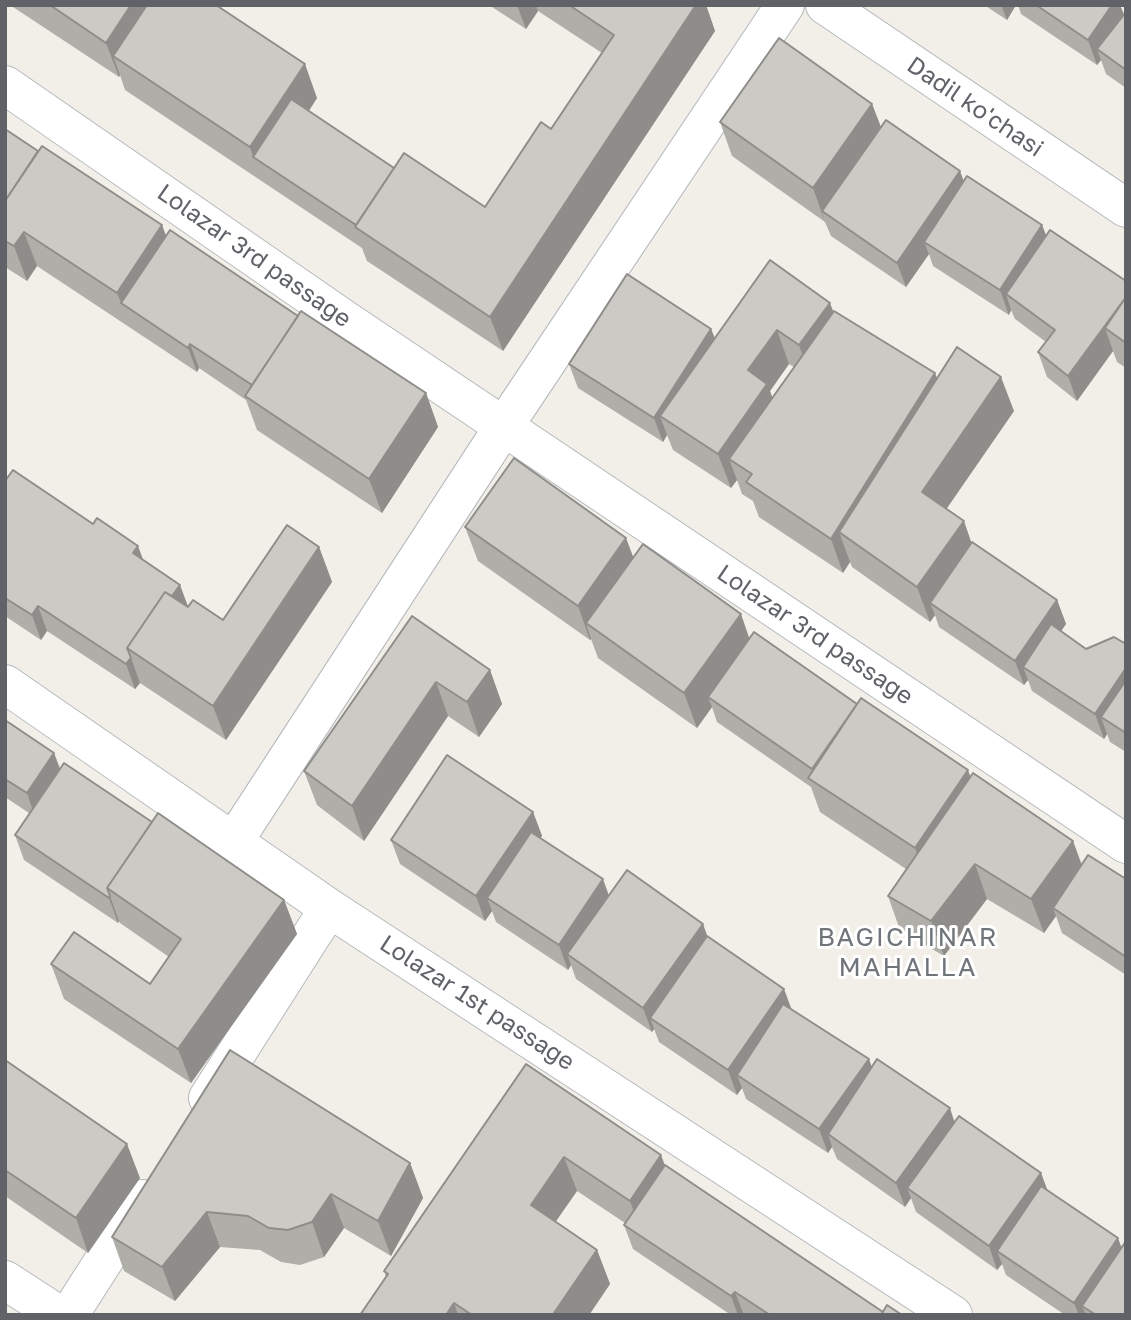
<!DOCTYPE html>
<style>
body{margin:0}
#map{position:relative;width:1131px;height:1320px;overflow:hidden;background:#f1efe8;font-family:"Golos Text",sans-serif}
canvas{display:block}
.frame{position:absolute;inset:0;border:7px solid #5f6368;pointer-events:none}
</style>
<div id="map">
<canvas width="1131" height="1320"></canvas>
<div class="frame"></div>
</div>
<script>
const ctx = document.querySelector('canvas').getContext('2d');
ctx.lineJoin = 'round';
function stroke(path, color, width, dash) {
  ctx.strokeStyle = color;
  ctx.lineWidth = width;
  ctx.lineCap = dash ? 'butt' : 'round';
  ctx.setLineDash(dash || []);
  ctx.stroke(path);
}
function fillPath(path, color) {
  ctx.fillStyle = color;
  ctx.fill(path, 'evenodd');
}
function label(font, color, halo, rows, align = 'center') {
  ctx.font = font + ' "Golos Text",sans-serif';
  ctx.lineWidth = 6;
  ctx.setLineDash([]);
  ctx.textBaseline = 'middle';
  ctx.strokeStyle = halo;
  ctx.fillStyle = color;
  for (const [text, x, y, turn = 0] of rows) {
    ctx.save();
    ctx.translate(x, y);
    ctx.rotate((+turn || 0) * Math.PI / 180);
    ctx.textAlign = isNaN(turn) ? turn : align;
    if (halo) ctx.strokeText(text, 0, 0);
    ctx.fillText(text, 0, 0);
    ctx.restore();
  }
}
const street = new Path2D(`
 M825,5L1126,208
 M5,85L345,320L1126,844
 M5,684L329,908L953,1315
 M234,841L504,426L785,5
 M208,1098L329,908
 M5,1280L59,1315
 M69,1315L143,1199`);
stroke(street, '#b5b8bc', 40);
stroke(street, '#fff', 38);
fillPath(new Path2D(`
 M10,5H216L317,98L309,111L394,168L485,207L551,129L602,53L538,11L526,29L489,5H706L715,31L503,351L367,261L362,248L125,90L120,75L119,77Z
 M984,5H1016L1007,20Z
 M1018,5H1120L1124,14L1126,12V88L1106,74L1101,60L1097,65L1021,14Z
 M872,104L881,127L964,181L1042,225L1046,235L1126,281V368L1117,362L1113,351L1077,401L1047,377L1038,352L1046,342L1015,319L1011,310L1009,315L933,266L929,254L906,287L831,236L825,222L732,156L720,122Z
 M5,129L38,151L162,225L166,236L426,393L438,427L382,513L257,430L246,400L199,368L197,372L37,266L27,281L5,267Z
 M834,311L937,378L1014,411L946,509L972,543L1057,600L1066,624L1061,631L1086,649L1126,644V752L1110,742L1107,734L1104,739L1032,691L1028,680L1024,685L939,627L935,615L930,622L852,567L850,562L843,573L759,517L753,501L742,494L737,480L731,488L673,450L667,435L663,442L578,388L569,364L711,329L715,338ZM789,364L794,367L772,398L770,391Z
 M5,473L7,479L143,560L188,607L223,620L319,547L332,582L226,740L140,683L135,689L47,631L41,640L5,616Z
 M465,527L633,558L749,638L857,704L1073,841L1082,865L1126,879V975L1062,933L1056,916L1044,933L987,899L944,956L900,930L888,896L906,869L820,812L811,787L717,722L712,707L697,728L598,658L591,639L590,640L478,561Z
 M412,616L490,670L502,704L479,737L448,716L364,841L317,805L304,771Z
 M5,720L54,753L60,769L152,822L284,900L297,934L191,1083L64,999L51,964L150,984L169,957L120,923L119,921L118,923L24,860L15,835L29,813L5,797Z
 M533,812L542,836L540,838L609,896L708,936L792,1011L872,1067L955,1122L1041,1173L1047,1190L1118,1238L1121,1248L1126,1315H1065L1006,1275L1002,1264L997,1270L916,1212L911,1198L905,1207L837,1159L832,1147L828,1153L746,1099L742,1088L737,1095L659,1042L654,1029L652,1032L576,979L571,965L568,970L496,922L492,911L485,921L400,864L391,840Z
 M230,1050L410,1163L423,1198L391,1256L344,1228L324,1257L300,1265L281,1262L260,1250L220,1247L175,1301L124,1271L112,1237Z
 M5,1060L140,1178L88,1253L5,1196Z
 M526,1064L665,1165L883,1312L902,1315H731L633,1249L624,1225L625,1223L577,1191L555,1222L597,1250L610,1284L589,1315H360L386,1277L384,1271Z`), '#afaea9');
fillPath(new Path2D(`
 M131,5H166L113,56L120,75L119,77L106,43Z
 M517,5H536L538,11L526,29Z
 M696,5H706L715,31L503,351L490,317Z
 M1001,5H1016L1007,20Z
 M1112,5H1120L1126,20L1097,49L1101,60L1097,65L1088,40Z
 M305,64L317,98L271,168L253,157L250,147Z
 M872,104L885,138L822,211L825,222L813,188Z
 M960,171L969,195L924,242L929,254L906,287L897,263Z
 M162,225L175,260L121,303L117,293Z
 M1042,225L1051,249L1006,294L1011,310L1009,315L1000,290Z
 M24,232L37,266L27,281L14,246Z
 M1126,297L1105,328L1113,351L1077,401L1068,376Z
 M830,303L843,337L811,380L799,345Z
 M711,329L720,353L660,416L667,435L663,442L654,418Z
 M777,330L789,364L770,391L780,418L729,459L737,480L731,488L718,454L748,370Z
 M190,344L199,368L197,372L188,348Z
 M935,373L948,407L839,532L850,562L843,573L831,539Z
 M1001,377L1014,411L934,527L922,492Z
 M426,393L438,427L382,513L369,479Z
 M964,521L976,556L930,603L935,615L930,622L917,587Z
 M626,538L639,572L586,623L591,639L590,640L578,606Z
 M138,546L147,570L133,553Z
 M319,547L332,582L226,740L213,706Z
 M180,585L189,609L134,653Z
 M1057,600L1066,624L1032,673L1023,667L1028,680L1024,685L1015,661Z
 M38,606L47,631L41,640L32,615Z
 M741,614L753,649L708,697L712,707L697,728L684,693Z
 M131,658L140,683L135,689L126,664Z
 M1126,668V706L1101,717L1107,734L1104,739L1095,714Z
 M490,670L502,704L479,737L467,702Z
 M436,682L448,716L364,841L352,806Z
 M54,753L63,777L35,817L27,793Z
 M968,770L980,804L927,882L915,848Z
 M533,812L542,836L497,904L487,898L492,911L485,921L476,896Z
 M1073,841L1085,875L1053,908L1056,916L1044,933L1031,899Z
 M975,864L987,899L944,956L931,921Z
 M603,879L612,904L567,954L571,965L568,970L559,945Z
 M110,896L119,921L118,923L109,898Z
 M284,900L297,934L191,1083L178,1049Z
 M703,924L712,949L650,1018L654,1029L652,1032L643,1008Z
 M784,989L793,1013L737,1075L742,1088L737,1095L728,1070Z
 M869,1059L878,1084L828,1134L832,1147L828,1153L819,1129Z
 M950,1108L958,1133L907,1188L911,1198L905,1207L896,1183Z
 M127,1144L140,1178L88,1253L76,1218Z
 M661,1155L674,1189L643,1235L630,1201Z
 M564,1157L577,1191L543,1240L531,1205Z
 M410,1163L423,1198L391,1256L378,1221Z
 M1041,1173L1050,1197L997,1251L1002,1264L997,1270L989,1246Z
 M331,1194L344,1228L324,1257L312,1222Z
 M207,1212L220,1247L175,1301L162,1267Z
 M1118,1238L1126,1260L1082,1306L1086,1315H1079L1074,1303Z
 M597,1250L610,1284L589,1315H554V1313Z
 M735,1292L744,1315H738L731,1296Z
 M454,1303L458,1315H446Z`), '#8f8d8a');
const building = new Path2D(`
 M50,5H131L106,43Z
 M147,5H216L305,64L250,147L113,56Z
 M569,5H696L490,317L355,227L404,153L485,207L541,122L551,129L614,35Z
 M1036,5H1112L1088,40Z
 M1126,12V70L1097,49Z
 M779,38L872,104L813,188L720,122Z
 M291,99L394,168L356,225L253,157Z
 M886,120L960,171L897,263L822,211Z
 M5,129L38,151L5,201Z
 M42,146L162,225L117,293L24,232L14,246L5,241V201Z
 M967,176L1042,225L1000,290L924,242Z
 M170,230L298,316L252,385L190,344L188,348L121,303Z
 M1050,230L1126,281V297L1068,376L1038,352L1055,330L1006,294Z
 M770,260L830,303L799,345L777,330L748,370L767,384L718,454L660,416Z
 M627,274L711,329L654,418L569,364Z
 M1126,297V343L1105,328Z
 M301,311L426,393L369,479L245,396Z
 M834,311L935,373L831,539L746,482L752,474L729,459Z
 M957,347L1001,377L922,492L964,521L917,587L839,532Z
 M514,458L626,538L578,606L465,527Z
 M13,470L93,524L97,518L138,546L133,553L180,585L172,596L165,592L127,648L131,658L126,664L38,606L32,615L5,598V481Z
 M287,525L319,547L213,706L127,648L165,592L188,607L193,600L223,620Z
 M972,542L1057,600L1015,661L930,603Z
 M643,544L741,614L684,693L586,623Z
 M412,616L490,670L467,702L436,682L352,806L304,771Z
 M1051,624L1086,649L1114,637L1126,644V668L1095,714L1023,667Z
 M754,632L857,704L812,769L708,697Z
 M1126,680V733L1101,717Z
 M861,698L968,770L915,848L808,778Z
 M5,720L54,753L27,793L5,779Z
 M447,755L533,812L476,896L391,840Z
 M64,763L152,822L107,888L110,896L109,898L15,835Z
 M973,773L1073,841L1031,899L975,864L931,921L888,896Z
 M158,813L284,900L178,1049L51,964L74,932L150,984L181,939L107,888Z
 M531,832L603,879L559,945L487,898Z
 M1088,855L1126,879V957L1053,908Z
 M627,870L703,924L643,1008L567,954Z
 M707,936L784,989L728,1070L650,1018Z
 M783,1004L869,1059L819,1129L737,1075Z
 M230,1050L410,1163L378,1221L331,1194L312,1222L288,1230L269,1228L248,1216L207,1212L162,1267L112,1237Z
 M877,1059L950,1108L896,1183L828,1134Z
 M5,1060L127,1144L76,1218L5,1170Z
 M526,1064L661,1155L630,1201L564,1157L531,1205L597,1250L554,1313L556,1315H472L454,1303L446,1315H360L388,1274L384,1271Z
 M959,1116L1041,1173L989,1246L907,1188Z
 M665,1165L883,1312L881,1315H770L735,1292L731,1296L624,1225Z
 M1041,1186L1118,1238L1074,1303L997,1251Z
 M1126,1241V1315H1096L1082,1306Z
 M887,1305L902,1315H881Z`);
fillPath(building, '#cccac5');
stroke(building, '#8f8d8a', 2);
label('24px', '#5f6368', '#fff', [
 ["Dadil ko'chasi",975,107,34],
 ["Lolazar 3rd passage",254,256,35],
 ["Lolazar 3rd passage",815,635,34],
 ["Lolazar 1st passage",477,1003,33]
]);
ctx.letterSpacing = '2px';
label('26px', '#70757a', '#fff', [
 ["BAGICHINAR",908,938],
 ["MAHALLA",908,968]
]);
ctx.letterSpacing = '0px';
</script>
